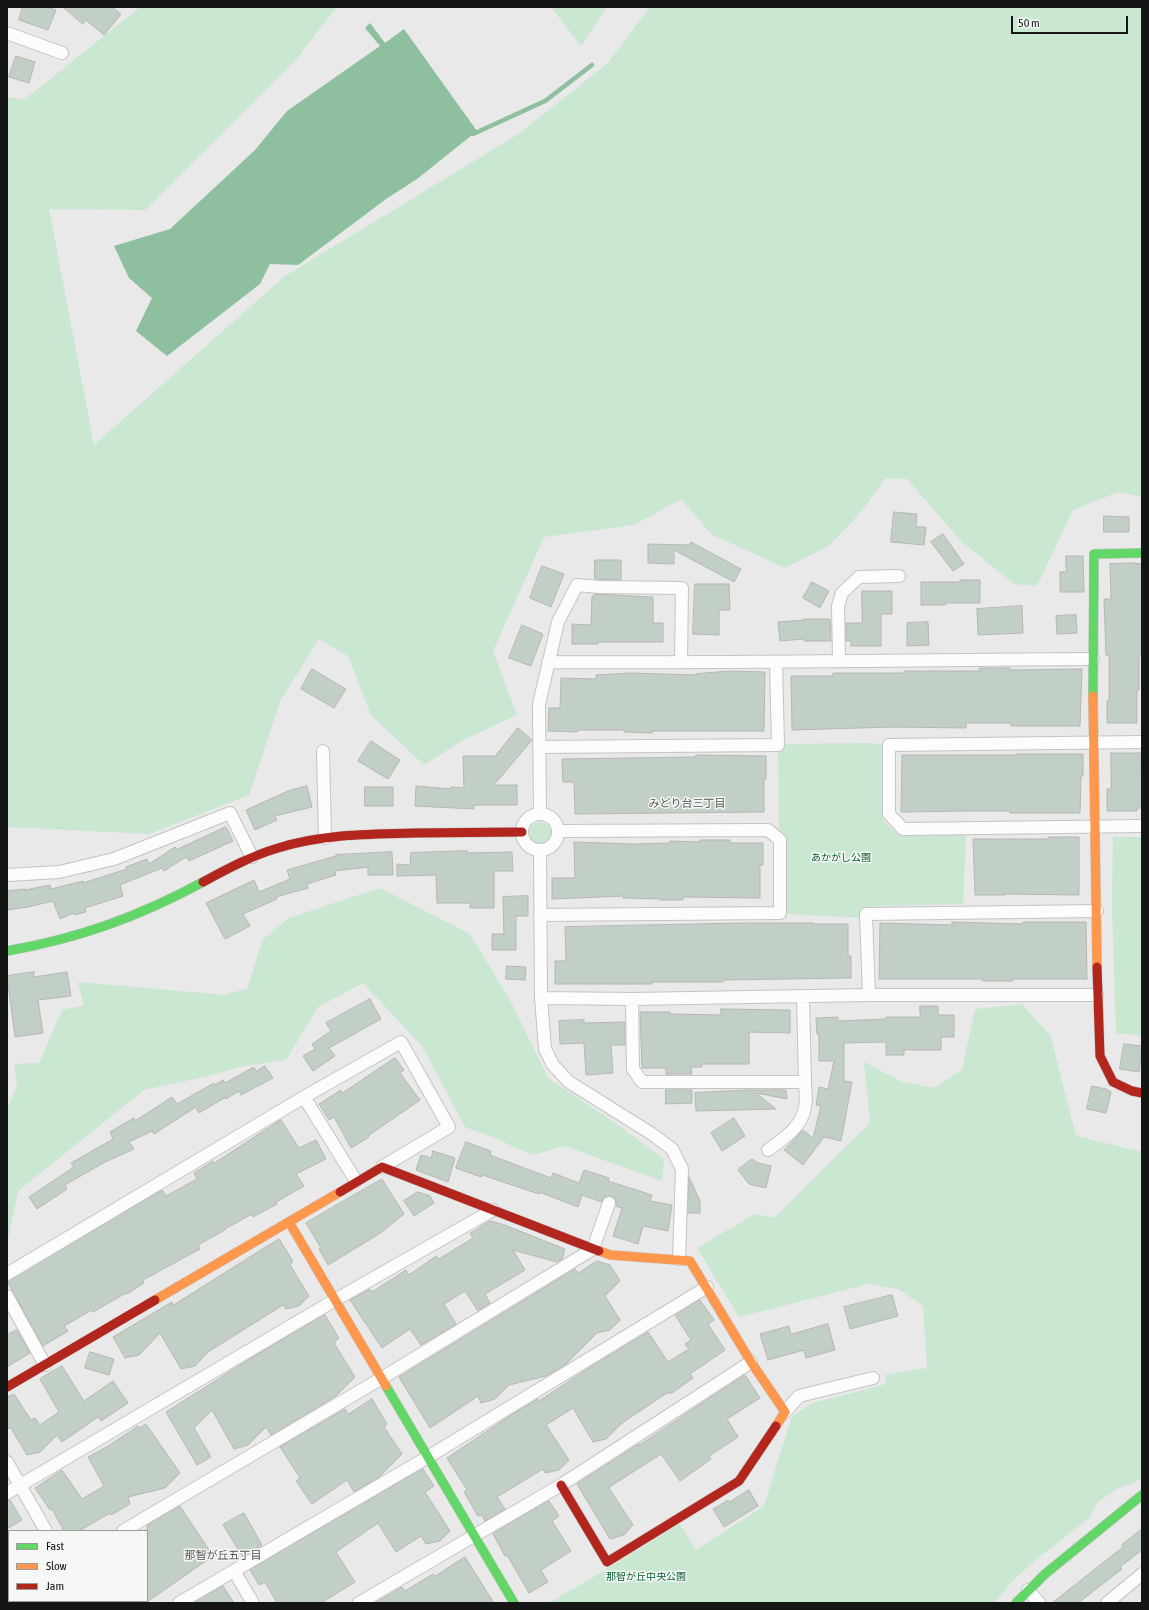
<!DOCTYPE html>
<meta charset="utf-8">
<style>
body{margin:0}
#map{position:relative;width:1149px;height:1610px;overflow:hidden;background:#e8e9e8;font-family:"Asap Condensed",sans-serif}
canvas{display:block}
.frame{position:absolute;inset:0;border:8px solid #141515;pointer-events:none}
.legend{position:absolute;left:8px;top:1530px;width:140px;height:72px;box-sizing:border-box;background:#f5f8f5;border:1px solid #9b9d9b;margin:0;padding:5px 7px;list-style:none;font-size:12px;color:#141515}
.legend li{display:flex;align-items:center;gap:8px;height:20px}
.legend b{width:20px;border:1px solid #9b9d9b}
.scale{position:absolute;left:1011px;top:16px;width:117px;height:18px;box-sizing:border-box;border:2px solid #141515;border-top:0;padding-left:5px;font-size:12px;line-height:14px;white-space:nowrap;color:#141515;-webkit-text-stroke:3px #f5f8f5;paint-order:stroke}
</style>
<div id="map">
<canvas width="1149" height="1610"></canvas>
<div class="frame"></div>
<ul class="legend">
<li><b style="height:5px;background:#63d668"></b>Fast</li>
<li><b style="height:5px;background:#ff974d"></b>Slow</li>
<li><b style="height:5px;background:#b3261e"></b>Jam</li>
</ul>
<div class="scale">50 m</div>
</div>
<script>
const ctx = document.querySelector('canvas').getContext('2d');
ctx.lineJoin = 'round';
function fillPath(path, color) {
  ctx.fillStyle = color;
  ctx.fill(path, 'evenodd');
}
function stroke(path, color, width, dash) {
  ctx.strokeStyle = color;
  ctx.lineWidth = width;
  ctx.lineCap = dash ? 'butt' : 'round';
  ctx.setLineDash(dash || []);
  ctx.stroke(path);
}
function label(font, color, halo, rows, align = 'center') {
  ctx.font = font + ' "Asap Condensed","Noto Sans JP",sans-serif';
  ctx.lineWidth = 3;
  ctx.setLineDash([]);
  ctx.textBaseline = 'middle';
  ctx.strokeStyle = halo;
  ctx.fillStyle = color;
  for (const [text, x, y, turn = 0] of rows) {
    ctx.save();
    ctx.translate(x, y);
    ctx.rotate((+turn || 0) * Math.PI / 180);
    ctx.textAlign = isNaN(turn) ? turn : align;
    if (halo) ctx.strokeText(text, 0, 0);
    ctx.fillText(text, 0, 0);
    ctx.restore();
  }
}
fillPath(new Path2D(`
 M140,7H337L294,62L145,210L49,209L94,445L285,276L517,135L608,63L650,7H1142V497L1118,492L1073,510L1037,586L1014,584L962,542L907,479L886,478L858,515L829,546L785,568L711,534L681,499L634,525L544,537L493,651L517,715L463,740L424,765L371,715L348,656L319,639L280,701L249,795L149,834L7,827V97L24,100Z
 M551,7H607L581,46Z
 M870,743L889,745L882,748L883,821L899,835H966L963,904L871,906L860,918L787,914L786,836L779,828L778,750L785,744Z
 M529 833a11 11 0 1 1 22 0a11 11 0 1 1-22 0Z
 M1113,837H1142V1036L1116,1033L1112,904Z
 M380,888L470,934L511,1002L548,1078L614,1122L664,1159L662,1181L565,1146L532,1155L490,1136L465,1127L422,1046L363,983L318,1007L286,1060L245,1066L204,1077L144,1090L18,1191L7,1244V1110L17,1085L14,1064L39,1063L62,1010L84,1005L78,982L225,995L248,988L262,940L289,918Z
 M1022,1004L1051,1037L1076,1136L1142,1152V1477L1136,1482L1118,1488L1098,1502L1090,1517L1038,1558L1013,1580L995,1603H549L602,1572L680,1524L696,1550L764,1506L792,1416L813,1403L886,1384L885,1375L927,1368L923,1306L898,1289L868,1284L739,1317L697,1248L755,1214L774,1218L870,1123L864,1062L900,1081L933,1088L962,1070L975,1009Z`), '#c9e7d1');
fillPath(new Path2D(`
 M370,23L385,43L404,29L477,131L417,179L386,199L298,265L270,264L260,284L167,356L136,331L152,298L129,278L114,246L170,229L255,150L287,111L380,46L365,28Z`), '#8ebf9e');
stroke(new Path2D(`
 M473,134L545,101L592,65`), '#8ebf9e', 4.5);
const building = new Path2D(`
 M23,7H46L56,10L48,30L19,20Z
 M63,7H112L121,14L104,35L86,20L83,24Z
 M16,56L35,62L29,83L9,77Z
 M894,512L917,514L916,527H926L924,545L891,542Z
 M1104,516L1129,517V532H1104Z
 M943,534L964,564L953,571L931,542Z
 M691,542L741,569L734,582L674,550V564L648,563V544L689,545Z
 M1066,556H1083L1084,592H1060V572H1066Z
 M595,560H621V580L595,579Z
 M1133,563L1142,564V656H1139V690H1137V723H1107V701H1109V655H1106L1104,599H1111L1110,564Z
 M542,566L564,574L551,607L530,598Z
 M960,580H980V603H945V605H921V582H961Z
 M812,582L829,591L820,608L803,598Z
 M695,584H729L730,610H719V635L693,634Z
 M862,591H892V614H881V646H851V641H846V623H862Z
 M595,594L653,597V623H663V642H598V644H572V624L591,625L592,596H595Z
 M1022,606L1023,633L978,635L977,609Z
 M1076,615L1077,633L1057,634L1056,616Z
 M804,619H830L831,641H804V639L780,641L778,622L804,620Z
 M928,622L929,645L907,646V623Z
 M522,625L543,634L531,666L509,658Z
 M980,668H1010V670L1082,669L1080,726H1011V723H966V728L893,727L792,730L791,676H833V673H904V671H980Z
 M312,669L346,689L334,708L301,689Z
 M732,671L765,672L764,731H652V733L624,732V730H578L577,732L548,731L549,708H560L561,678L596,679V675L630,673L696,675V674Z
 M518,728L532,740L494,785H517V805H474V809L415,806L416,786L451,789V787L464,788L463,756H495Z
 M371,741L400,760L388,779L358,761Z
 M1111,753H1141L1142,808H1137V811H1107V789H1111Z
 M1017,754H1083V776H1081L1080,813H1010V811H965L901,812L902,755H1017Z
 M696,755L766,756V779H764V812L575,814L574,782H563L562,759L696,757Z
 M307,786L312,807L275,816L277,820L255,830L246,810L288,791Z
 M365,787H393V806H365Z
 M226,827L233,841L189,861L186,857L164,871L162,868L120,885L123,896L85,908L86,912L74,915V913L60,919L53,901L28,907L7,910V891L25,889V890L50,885L51,889L83,881V883L127,869L126,867L147,859L149,864L175,847L177,849Z
 M1049,837H1079V895L1005,894V895H975L973,839H1049Z
 M700,840H730V843H763V865H760V898L683,897V900H660V899L623,898V896L552,899V878H575L574,842L633,844L670,843V841L700,842Z
 M467,851V853L512,852L513,871H494V908H470V903H437L436,875L397,876V864L410,865L411,853Z
 M392,852L393,875H368V867L335,871L336,875L307,884L308,888L276,897L277,899L243,914L250,926L225,939L206,903L254,880L259,892L290,879L287,870L336,856V855Z
 M528,896V916H516V950H492V934H504L503,897Z
 M952,922L1023,924V922H1086L1087,979H1013V981H983V979H879L880,923L952,925Z
 M743,923H814V924H848V956H851V978L723,980V982H652V984H555V961H566L565,927Z
 M507,966L526,967L525,980L506,979Z
 M34,972V977L67,972L71,996L38,1000L43,1033L15,1037L7,976Z
 M370,999L381,1019L329,1048L335,1056L313,1071L303,1056L315,1049L312,1044L331,1031L326,1023Z
 M920,1006H938V1015H954V1037H941V1050H904V1055H886V1042L844,1043V1081L852,1082L841,1141L824,1137L803,1165L784,1150L802,1131H804L813,1138L821,1106L816,1105L819,1087L828,1089L834,1061H819V1034H817L816,1018L838,1017V1021L886,1019V1017H920Z
 M721,1009L790,1010V1033L749,1032V1064H702V1067H691L692,1074H666V1068H642L640,1012H670V1014L721,1015Z
 M584,1020V1023L625,1022V1045H611L613,1073L586,1075L584,1043L560,1044L559,1021Z
 M1124,1044L1142,1046L1139,1072L1120,1069Z
 M395,1058L404,1070L400,1073L420,1100L368,1136L369,1137L351,1148L334,1117L329,1120L319,1104L341,1090L342,1093Z
 M265,1066L273,1078L241,1095L239,1091L226,1099V1097L199,1113L196,1107L154,1134L152,1131L129,1142L134,1149L105,1162L65,1185L67,1189L37,1209L29,1197L74,1167L71,1163L113,1139L110,1132L134,1118L135,1121L172,1097L177,1104L214,1083L215,1085L223,1080L225,1083L254,1067L256,1071Z
 M1092,1086L1106,1089L1111,1092L1106,1113L1087,1109Z
 M666,1090H692V1103L666,1104Z
 M746,1090H786L787,1099L756,1093L776,1109L696,1111L695,1093Z
 M734,1118L745,1136L722,1151L711,1133Z
 M281,1120L299,1148L316,1140L326,1159L296,1174L304,1186L276,1202L277,1204L253,1217L252,1214L225,1229V1230L198,1245L200,1249L143,1280L144,1283L127,1294L126,1293L93,1312L92,1310L64,1326L68,1331L43,1346L7,1281L162,1190L166,1196L197,1179L194,1173L213,1161L214,1163Z
 M466,1142L491,1151L490,1155L551,1178L553,1173L579,1183L584,1170L609,1178L608,1181L652,1195L650,1201L672,1205L668,1231L643,1226L638,1244L613,1236L622,1208L616,1206V1201L612,1196L604,1197L602,1202L582,1195L578,1207L539,1192V1194L482,1175L481,1177L456,1168Z
 M433,1151L455,1158L448,1182L416,1170L421,1155L431,1158Z
 M752,1159L758,1163L771,1166L766,1188L749,1184L738,1170Z
 M689,1177L700,1201V1213H688Z
 M382,1179L404,1214L379,1234L328,1265L319,1249L321,1248L306,1223Z
 M418,1192L430,1196L434,1203L414,1216L404,1201Z
 M490,1221L502,1224L565,1249L562,1259L557,1262L513,1250L525,1270L485,1294L490,1303L478,1311L465,1291L444,1304L456,1324L421,1345L410,1329L382,1348L350,1300L370,1289L372,1292L406,1270L409,1275L436,1256L439,1259L473,1238L470,1234Z
 M279,1239L293,1261L290,1265L309,1296L299,1306L286,1309L283,1305L208,1352L195,1366L181,1369L160,1333L139,1355L125,1358L113,1337L172,1302L173,1305Z
 M597,1261L610,1265L620,1281L605,1296L620,1320L610,1330L597,1333L565,1365L546,1376L509,1385L495,1399L481,1403L478,1396L430,1428L399,1377L575,1269L578,1273Z
 M892,1295L898,1316L850,1329L844,1307Z
 M700,1300L714,1320L708,1324L725,1350L690,1374L693,1378L672,1393H667L622,1423L606,1439L593,1442L573,1408L546,1425L569,1460L559,1470L545,1473L543,1469L497,1497L505,1509L485,1521L482,1515L478,1516L464,1492L467,1490L447,1458L514,1413L538,1399L539,1401L589,1368L648,1332L668,1362L689,1349L685,1344L691,1340L675,1315Z
 M325,1315L339,1338L334,1343L355,1377L336,1396L271,1435L266,1427L248,1445L234,1449L212,1410L194,1428L211,1457L197,1465L166,1412L248,1360Z
 M828,1324L835,1350L806,1358L804,1350L768,1360L760,1334L789,1326L791,1334Z
 M17,1330L30,1353L7,1367V1335Z
 M90,1352L114,1359L109,1375L85,1368Z
 M62,1366L84,1401L113,1381L128,1403L101,1421L98,1417L62,1442L57,1435L40,1452L27,1455L11,1428H7V1397L14,1394L31,1420L35,1418L40,1425L59,1412L40,1379Z
 M745,1375L760,1398L727,1419L738,1437L709,1456L711,1459L680,1481L661,1454L611,1486L609,1488L633,1525L624,1535L610,1539L577,1484L639,1444V1445Z
 M372,1399L387,1424L384,1427L402,1454L379,1477L354,1492L347,1480L312,1504L296,1481L300,1478L280,1447L345,1409L348,1414Z
 M146,1424L180,1473L165,1488L128,1497L130,1504L111,1515L110,1513L79,1531H64L52,1509L50,1510L35,1488L62,1470L82,1499L104,1486L88,1457L110,1445L138,1426L140,1428Z
 M423,1469L434,1486L425,1492L450,1531L440,1541L426,1544L421,1536L396,1552L378,1523L336,1552L355,1582L321,1603H277L265,1582L259,1585L250,1570Z
 M749,1490L758,1506L724,1527L713,1509L728,1500L729,1502Z
 M7,1500H10L22,1520L7,1529Z
 M549,1501L559,1516L552,1521L571,1551L541,1570L548,1582L529,1593L507,1555L505,1556L493,1534Z
 M180,1506L213,1556L147,1602V1526Z
 M244,1513L262,1545L243,1557L223,1525Z
 M1142,1529V1550L1120,1567L1122,1569L1078,1603H1052L1123,1547L1122,1545Z
 M465,1557L494,1603H375L402,1587L405,1591L433,1574L435,1576Z
 M223,1586L234,1603H194Z`);
fillPath(building, '#c1cfc5');
stroke(building, '#b6b6b6', 1);
const street = new Path2D(`
 M7,33L62,53
 M839,660L838,606L842,593L859,577L899,576
 M548,662C730,663 911,660 1093,659
 M1142,742L889,745V814L903,829L1142,826
 M539,747L778,745L776,662
 M323,751L325,838
 M540,813L539,704L558,622L577,585L599,587L682,588L681,662
 M522 832a18 18 0 1 1 36 0a18 18 0 1 1-36 0Z
 M540,850L541,998L545,1049L553,1065L569,1082L652,1134L672,1149L682,1169L679,1259
 M7,875L59,872L114,859L230,813L252,857
 M540,915L780,913V840L768,830L559,831
 M869,995L866,914L1097,911
 M541,998L632,999L869,995H1097
 M632,999L633,1069L642,1082H805L803,997
 M304,1097L356,1181
 M768,1150C783,1139 802,1127 805,1107C807,1099 805,1090 805,1082
 M7,1274L304,1097L401,1042L449,1127L382,1167
 M7,1296L45,1365
 M785,1412L799,1396L873,1378
 M7,1462L46,1531
 M7,1493L335,1300L493,1210
 M123,1531L382,1378L593,1249L609,1203
 M234,1571L253,1603
 M1028,1590L1039,1603
 M7,1600L9,1599
 M179,1603L428,1457L707,1287
 M359,1603L561,1485L751,1362
 M1107,1603L1142,1574`);
const fast = new Path2D(`
 M1093,696L1094,554L1142,553
 M7,951C80,938 138,917 203,882
 M386,1386L514,1603
 M1016,1603L1045,1574L1142,1495`);
const slow = new Path2D(`
 M1093,696L1097,967
 M289,1222L386,1386
 M599,1251L611,1255L690,1261L751,1362L785,1412L776,1426
 M155,1300L340,1192`);
const jam = new Path2D(`
 M203,882C227,869 251,856 278,848C323,834 369,834 416,833C451,833 487,832 522,832
 M1097,967L1100,1056L1113,1082L1132,1091L1142,1093
 M340,1192L382,1167L599,1251
 M7,1387L155,1300
 M561,1485L607,1562L739,1481L776,1426`);
stroke(street, '#c3c4c3', 14);
stroke(fast, '#c3c4c3', 10);
stroke(slow, '#c3c4c3', 10);
stroke(jam, '#c3c4c3', 10);
stroke(street, '#fcfcfc', 12);
stroke(fast, '#63d668', 9);
stroke(slow, '#ff974d', 9);
stroke(jam, '#b3261e', 9);
label('10px', '#045c31', '#f5f8f5', [
 ["あかがし公園",841,858],
 ["那智が丘中央公園",646,1577]
]);
label('11px', '#535554', '#f5f8f5', [
 ["みどり台三丁目",687,804],
 ["那智が丘五丁目",223,1556]
]);
</script>
